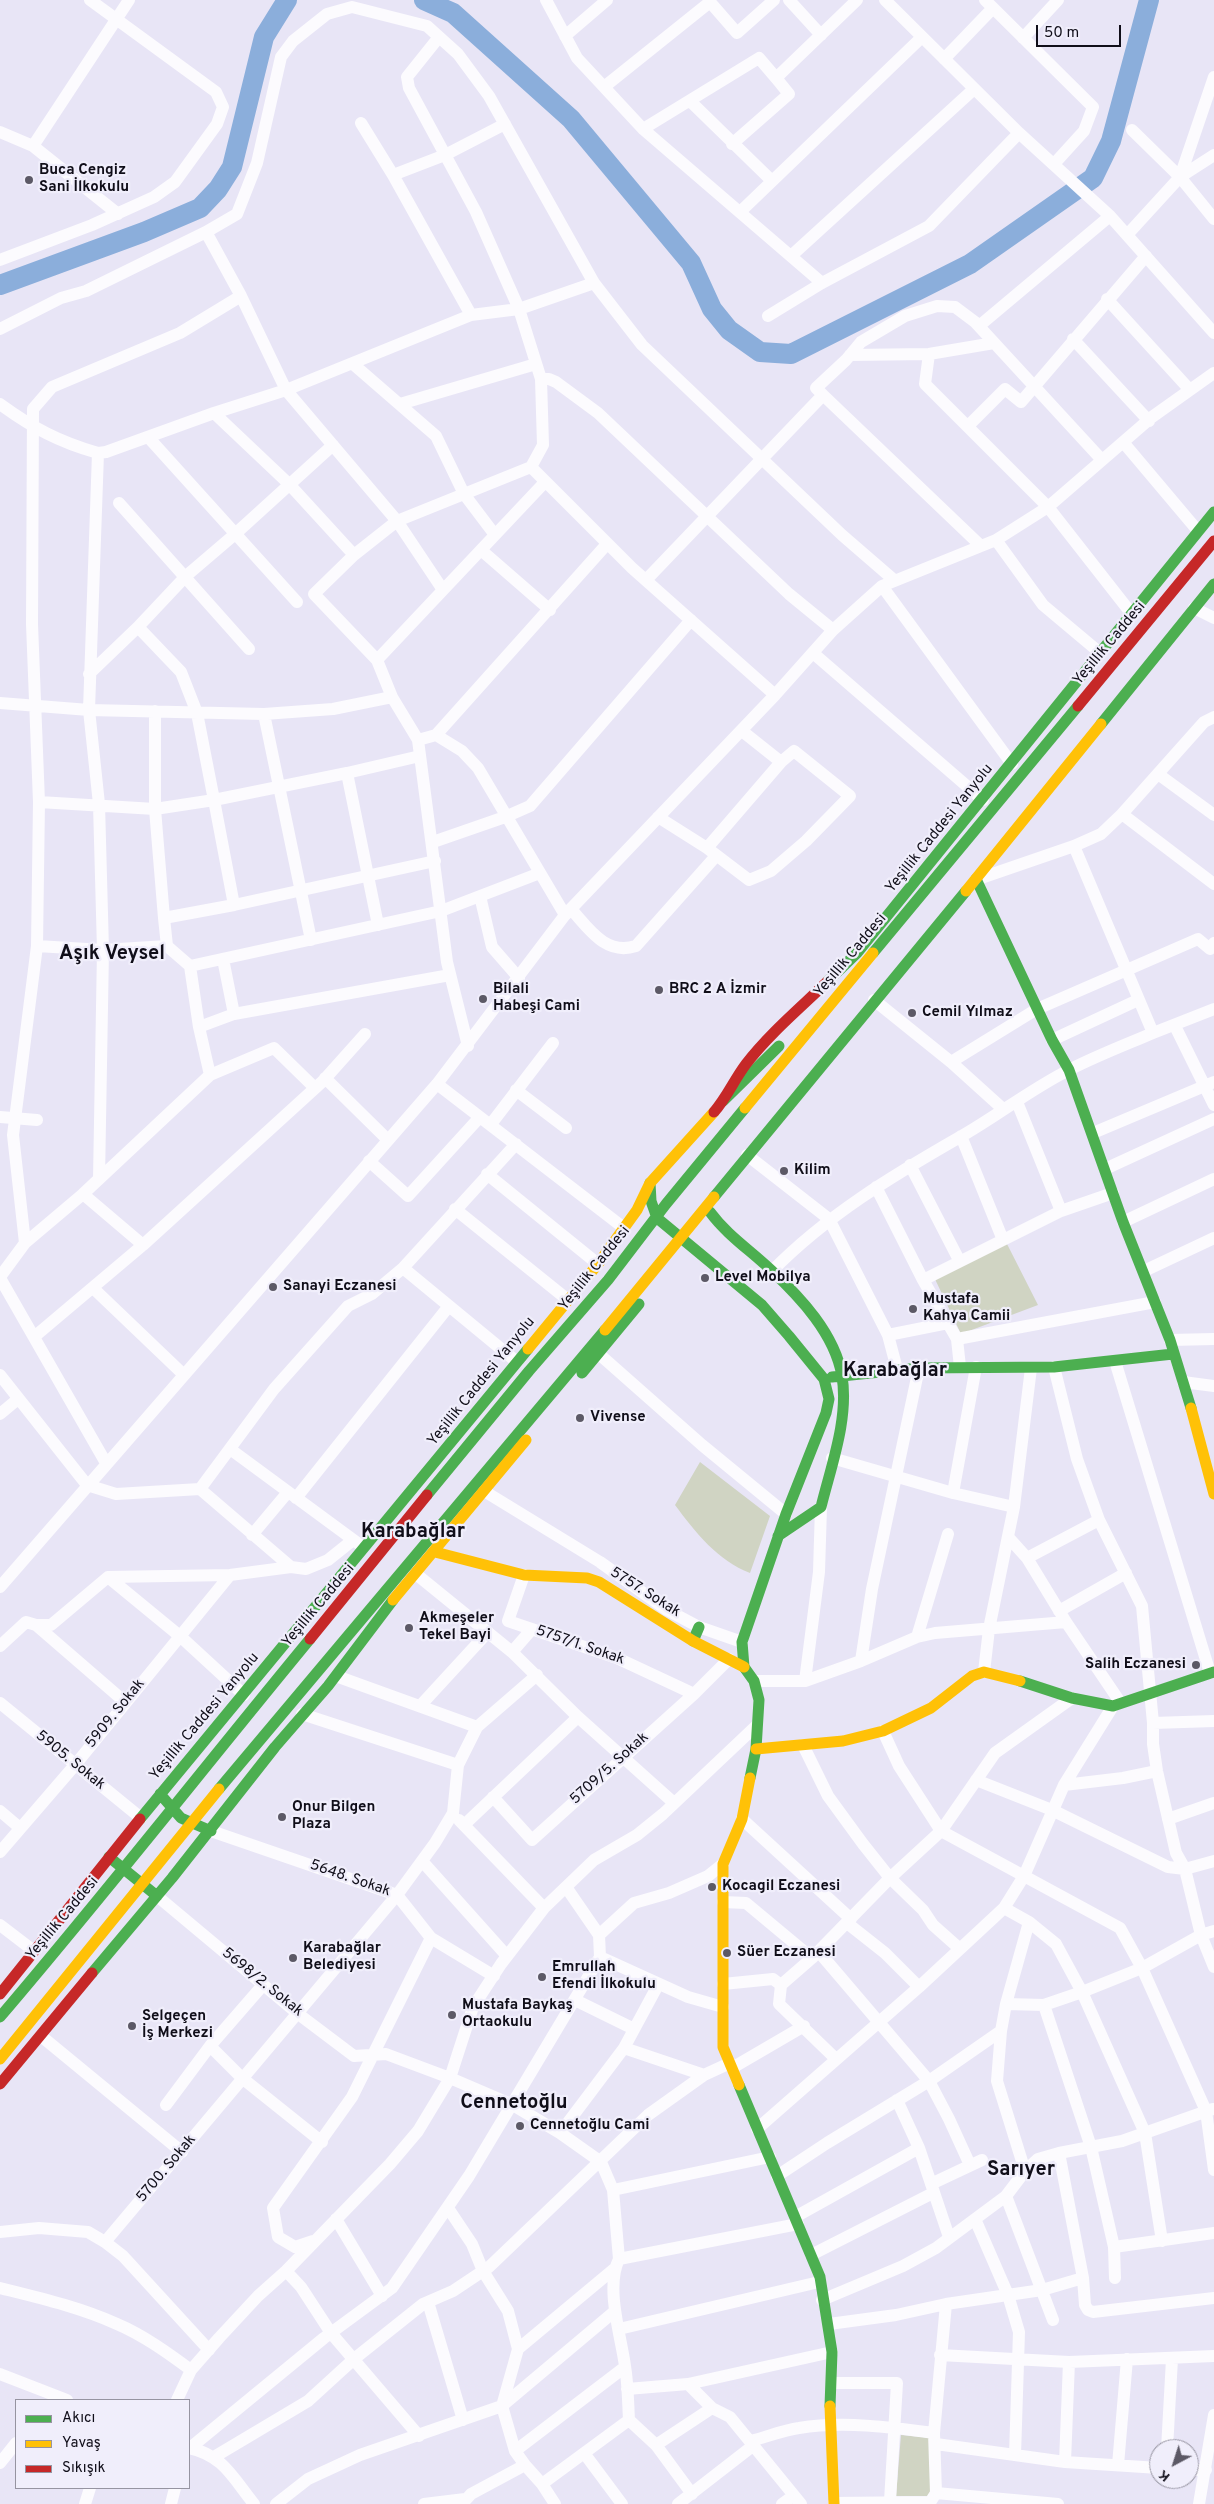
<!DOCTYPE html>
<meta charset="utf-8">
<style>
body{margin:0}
#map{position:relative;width:1214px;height:2504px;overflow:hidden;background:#e8e5f6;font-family:Overpass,sans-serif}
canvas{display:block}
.legend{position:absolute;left:15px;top:2399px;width:175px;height:90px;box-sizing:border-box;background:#f0eefb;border:1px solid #9694a1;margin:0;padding:6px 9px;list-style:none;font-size:15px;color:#100e19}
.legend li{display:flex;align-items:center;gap:10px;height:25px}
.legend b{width:25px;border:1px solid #9694a1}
.north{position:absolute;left:1149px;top:2439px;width:50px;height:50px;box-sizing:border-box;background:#f0eefb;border:1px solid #9694a1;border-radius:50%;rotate:220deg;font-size:14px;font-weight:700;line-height:20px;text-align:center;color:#100e19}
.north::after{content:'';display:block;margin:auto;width:18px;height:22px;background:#5c5966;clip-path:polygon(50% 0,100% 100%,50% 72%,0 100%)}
.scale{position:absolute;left:1036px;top:25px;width:85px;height:22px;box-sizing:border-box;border:2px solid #100e19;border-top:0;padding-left:6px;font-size:15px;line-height:18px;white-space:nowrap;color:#100e19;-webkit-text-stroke:4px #f0eefb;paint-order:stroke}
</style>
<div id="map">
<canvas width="1214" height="2504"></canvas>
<ul class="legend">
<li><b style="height:6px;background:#4caf50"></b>Akıcı</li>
<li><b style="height:6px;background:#ffc107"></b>Yavaş</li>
<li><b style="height:6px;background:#c62828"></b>Sıkışık</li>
</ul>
<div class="north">K</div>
<div class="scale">50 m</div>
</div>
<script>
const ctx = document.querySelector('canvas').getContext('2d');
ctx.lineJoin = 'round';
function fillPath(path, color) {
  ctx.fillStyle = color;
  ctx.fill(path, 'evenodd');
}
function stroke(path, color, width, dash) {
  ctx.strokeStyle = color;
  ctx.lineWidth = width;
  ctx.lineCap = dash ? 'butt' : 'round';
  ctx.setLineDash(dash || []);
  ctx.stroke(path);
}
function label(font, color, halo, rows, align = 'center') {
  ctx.font = font + ' Overpass,sans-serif';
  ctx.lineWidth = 4.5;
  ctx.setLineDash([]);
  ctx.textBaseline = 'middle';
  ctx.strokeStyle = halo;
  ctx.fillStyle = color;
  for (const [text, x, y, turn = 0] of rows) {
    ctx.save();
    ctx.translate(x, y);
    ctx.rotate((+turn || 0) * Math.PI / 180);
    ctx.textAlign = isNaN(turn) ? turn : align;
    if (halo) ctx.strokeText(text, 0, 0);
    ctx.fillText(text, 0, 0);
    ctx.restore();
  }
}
fillPath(new Path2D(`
 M1006,1242L1038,1305L961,1334L934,1277Z
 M700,1462L770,1516L750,1573C718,1561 695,1532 675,1505Z
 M901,2435L932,2438L930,2496H896Z`), '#d0d4c3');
stroke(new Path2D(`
 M424,0L453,13L571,119L691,263L712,309L729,330L760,352L791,354L970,264L1093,178L1111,141L1149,0
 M0,285L144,232L200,208L218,189L232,167L264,37L287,0`), '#8baedb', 20);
stroke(new Path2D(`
 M546,0L577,58L643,129L822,283
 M789,0L821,35
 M885,0L1019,133L1110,216L1214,333
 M985,0L1093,107L1084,131L1054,164
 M565,36L607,0
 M1023,38L1058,0
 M944,59L993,8
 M604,87L710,2L737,33L774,0
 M691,102L771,180
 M361,123L393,175L471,315
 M643,129L759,58L776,78L857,0
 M1132,130L1180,177L1214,155
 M0,132L33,146L118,214
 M732,144L789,94L776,78
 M33,146L129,0
 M393,175L445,155L505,124
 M1180,177L1214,219
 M740,212L921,38
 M206,232L237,214L257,163L281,57L293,41L327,14L352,7L427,26L458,54L489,96L594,283L642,345L842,535L894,580
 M1127,235L1180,177L1214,77
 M791,256L974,89
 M0,260L92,225L154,197L175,182L217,124L223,107L216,92L90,0
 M1107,299L1190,390
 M768,316L822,283L929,226L1019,133
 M979,326L1110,216
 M0,329L61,298L86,291L206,232L241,296L286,390L214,413
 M1073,339L1149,421
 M929,354L925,384L1048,507L1131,613
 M850,355L929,354L994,343
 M353,364L436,436L464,494L495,535
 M541,379H549L556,382L598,413L789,594L833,630
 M823,395L981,546
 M0,404C33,428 59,442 98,453
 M400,404L536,364
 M968,426L1005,389L1021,402L1146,256
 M148,437L297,602
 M1123,442L1198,531
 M531,467L632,568L775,695L565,915
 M119,503L249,649
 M996,540L1043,605L1099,652
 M481,550L550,610
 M646,580L823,395L816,388L846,360L861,342L905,316L937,306L955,307L975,322L1102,460
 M882,586L1012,764
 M443,590L397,521L286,390L471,315L519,309L594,283
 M1194,608L1214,618
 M813,653L983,800
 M377,660L314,594L354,555L397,521L531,467L543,445L541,379L519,309L476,212L409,88L407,77L439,37
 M89,674L138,627
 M775,695L833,630L882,586L996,540L1048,507L1152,417L1214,373
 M392,697L377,660L545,482
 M0,703L89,710L264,714L333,709L392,697L418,740L436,735L462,751L478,768L565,915L437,1084L0,1587
 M155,711V809L164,918L234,905
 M264,714L311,940
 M742,731L781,762
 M436,735L607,544
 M418,740L447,962L468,1046
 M347,773L214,800L234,905L435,861
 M1158,774L1214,815
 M39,802L155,809L214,800L197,713L181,672L138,627L186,576L234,535L333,445
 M1122,814L1214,884
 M658,817L707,848L749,880L771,871L806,841L850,796L794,751L781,762L707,848
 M433,842L505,817L530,806L691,620
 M1074,846L1153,1033L1214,1009
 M981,878L1074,846L1101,834L1122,814L1204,722L1214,717
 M480,896L540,873
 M571,909C589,929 606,956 636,946L716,856
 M378,925L347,773L420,756
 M37,946L39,802L32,624L33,409L52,387L180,333L241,296
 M167,946L190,966L199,1027L210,1075
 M223,959L234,1014
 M190,966L441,911L480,896L492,947L519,978
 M874,1000L951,1062L1003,1109
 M1175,1026L1214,1105
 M199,1027L234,1014L450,975
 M1052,1040L1138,1000
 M951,1062L1037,1009L1198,939L1210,949L1214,943
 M325,1078L388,1140
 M437,1084L624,1228
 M516,1090L566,1128
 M1017,1102L1061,1211
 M0,1117L37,1120
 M491,1124L553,1043
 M1093,1133L1214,1082
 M961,1136L1003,1240
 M747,1155L829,1219L888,1335L897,1369
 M369,1161L408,1196L479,1118
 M910,1165L959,1260
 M1105,1169L1214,1119
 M487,1174L598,1264
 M99,1179L103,950L99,804L89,710L98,453L106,452L214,413L289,484L354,555
 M876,1187L923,1280L957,1339L960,1367
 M83,1194L143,1245
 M455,1209L568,1300
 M1123,1222L1214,1179
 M25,1243L13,1135L37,946L103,950L167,946L164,918
 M403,1268L517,1362
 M772,1271C827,1215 892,1176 960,1137C997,1116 1031,1089 1069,1070C1096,1056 1125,1045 1153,1033
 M1144,1271L1214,1238
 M0,1277L25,1243L83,1194L210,1075L274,1048L315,1088
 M0,1278L106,1463
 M923,1280L1061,1211L1113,1193
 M93,1288L184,1375
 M888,1335L948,1323
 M34,1337L143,1245L323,1081L365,1034
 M957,1339L1155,1302
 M1170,1340L1214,1339
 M599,1354L702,1445L786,1514
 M1115,1361L1210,1673
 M1054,1367L1077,1459L1099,1520L1142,1606L1153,1723V1744L1157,1771L1176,1853L1185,1869L1201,1935L1214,1967
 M0,1375L87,1485L116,1494L200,1489L291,1567
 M1183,1382L1214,1386
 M0,1414L18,1399
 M230,1449L359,1544
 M832,1458L953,1493L1014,1507
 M200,1489L274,1389L348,1306L372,1294L403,1268L516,1144
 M484,1491L600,1562L667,1610L699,1627L742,1642
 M953,1493L976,1367
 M296,1498L449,1306
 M252,1535L288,1492
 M1009,1538L1027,1558L1066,1622L1120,1702
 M1027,1558L1099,1520
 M416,1574L512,1652L578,1717L674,1803
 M524,1575L508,1621L617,1658L694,1694
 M108,1577L181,1637L244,1695
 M1059,1611L1126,1573
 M36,1625L125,1702
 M917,1637L948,1534
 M0,1646L26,1622L36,1625H51L108,1577L230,1575L291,1567L306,1569L328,1560L353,1540
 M512,1652L532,1629
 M861,1661L872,1589L919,1368
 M984,1672L989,1629L1014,1507L1031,1368
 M754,1681H805L861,1661L917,1637L935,1633L1066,1622
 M805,1681L819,1572L821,1507
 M0,1703L141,1818
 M420,1706L488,1632
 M302,1714L458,1765
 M1153,1723L1214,1721
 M477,1727L537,1675
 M883,1731L899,1766L941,1831L1120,1928L1142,1968L1206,2111L1214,2170
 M803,1745L828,1796L863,1844L890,1878L923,1910L933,1925L960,1949
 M976,1780L1052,1810L1168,1867L1185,1869L1214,1861
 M1064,1785L1123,1778L1157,1771
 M493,1797L532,1840L694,1694L729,1659
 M0,1811L20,1828
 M742,1819L851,1919
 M1168,1819L1214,1803
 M459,1820L544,1908
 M464,1825L578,1717
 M211,1831L397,1895L431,1938L494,1976
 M0,1852L75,1765L230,1575
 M422,1861L507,1956
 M157,1896L297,2013L354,2056L386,2054L450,2078L513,2105L560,2133L601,2162L613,2190L619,2259C605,2287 621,2336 625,2366C628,2383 628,2402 629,2420L542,2484L525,2465L471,2494L462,2504
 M723,1902L746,1903L812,1958
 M1004,1908L1029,1922L1056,1944L1082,1992L1145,2133L1162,2241
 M847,1923L885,1953L919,1987
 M0,1925L34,1951
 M599,1935L634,1903L669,1893L708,1876L723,1864
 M819,1952L929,2081L949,2119L970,2165
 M600,1957L688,1997L723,2007
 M723,1984L773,1979L781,1985L779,2004L836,2059
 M781,1985L812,1958L890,1878L941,1831L995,1753L1072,1698
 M575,2000L634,2029
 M1006,2004L1044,2005L1082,1992L1142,1968L1201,1935L1214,1931
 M1044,2005L1091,2147L1114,2247L1115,2278
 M41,2036L182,2152
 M210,2046L242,2078L322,2142
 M624,2048L704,2075
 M732,2068L804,2026
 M897,2100L919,2148L949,2237
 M166,2105L210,2046L263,1985
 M757,2129L919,1987L1004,1908L1024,1876L1064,1785L1113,1706
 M560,2133L624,2048L658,1985
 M1059,2153L1083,2278L1085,2305L1088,2310L1093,2312L1214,2298
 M1025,2171L997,2081L1001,2031L1006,2004L1029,1922
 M777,2176L827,2143L929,2081L1001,2031
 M931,2184L982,2160
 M613,2190L770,2157
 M1006,2196L1053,2320
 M448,2208L472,2244L483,2271L508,2311L518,2349L502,2406L515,2451L525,2465
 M795,2217L919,2148
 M336,2219L382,2296
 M975,2219L1008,2295L1019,2332L1015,2455
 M0,2232L39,2228L88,2232L105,2242L397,1895L435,1843L453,1813L458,1765L477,1727L336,1676
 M313,2241L295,2247L278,2237L273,2208L352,2097L431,1938
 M105,2242L123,2256L209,2350
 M1114,2247L1214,2233
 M811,2255L933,2193
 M619,2259L798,2224
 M286,2271L301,2287L331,2333L419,2436
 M0,2288C40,2298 79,2307 117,2324C143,2335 168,2353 191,2370
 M822,2300L903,2266L936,2248L1006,2196L1025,2171L1038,2159L1059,2153L1122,2141L1213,2109
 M428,2302L463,2420
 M829,2324L896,2315L946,2304L1042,2290L1083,2278
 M619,2329L819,2282
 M518,2349L614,2269
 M940,2355L1069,2362L1214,2356
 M0,2374L67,2400
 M832,2383H897L890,2501
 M688,2384L832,2352
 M627,2389L688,2384L712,2408L730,2417L801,2504
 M177,2400L191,2370L219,2338L258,2296L286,2271L390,2164L418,2131L450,2078L473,2007L501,1964L544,1908L594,1860L637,1835L663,1814L756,1726
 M629,2420L656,2445L692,2494
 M751,2441C767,2437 783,2430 799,2428C843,2421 890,2427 934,2433
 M936,2444L1065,2462L1159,2468
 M656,2445L712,2408
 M189,2448C223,2455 233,2478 254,2504
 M190,2448L324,2338L392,2288L469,2176L600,1957L599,1935L566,1887
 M1167,2449L1172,2359
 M515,2451L625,2367
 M584,2453L622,2504
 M214,2457L308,2401L354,2359L423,2304L453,2291L489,2267L648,2115L704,2075L730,2063
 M1065,2462L1069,2362
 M0,2463L16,2443
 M1118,2465L1127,2359
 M1189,2470H1206
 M542,2484L555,2504
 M936,2493L1058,2504
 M834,2503L930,2502
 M85,2504L90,2488
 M171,2504L175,2488
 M276,2504L308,2479L360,2455L502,2406L615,2311
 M424,2504L465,2499
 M678,2504L754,2445
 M782,2504L793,2496
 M929,2504L936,2493L934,2433L946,2304
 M1199,2504L1214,2415`), '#fcfbfe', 12);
stroke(new Path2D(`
 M1101,724L1214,584
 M976,879L1052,1040L1069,1070L1123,1222L1170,1340L1191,1408
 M873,953L1078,706
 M827,982L857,953L1214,512
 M723,1101L779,1046
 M650,1183L651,1201L657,1218L762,1305L789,1336L824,1379L829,1399L826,1413L786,1514L742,1642L744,1667L754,1681L759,1700L756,1749L750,1778
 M714,1197L966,891
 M710,1212C727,1235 750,1250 771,1270C800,1297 835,1334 842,1376C849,1419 831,1466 821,1507L778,1536
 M582,1373L639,1304
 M832,1377L919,1368L1054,1367L1173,1354
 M427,1495L529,1371L608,1280L666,1204L745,1108
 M693,1641L699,1627
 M1020,1681L1072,1698L1113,1706L1214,1672
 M219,1789L605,1330
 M160,1794L181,1818L211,1831
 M140,1819L528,1349
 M109,1857L157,1896
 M92,1973L172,1878L275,1747L328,1686L393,1600
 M0,2017C106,1893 206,1765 310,1639
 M739,2085L820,2277L832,2352L830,2406`), '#4caf50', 11);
stroke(new Path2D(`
 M966,891L1101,724
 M745,1108L873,953
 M605,1330L714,1197
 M528,1349L598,1264L637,1210L650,1183L714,1112
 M1191,1408L1214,1494
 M435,1552L524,1575L587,1578L599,1582L693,1641L744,1667
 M393,1600L526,1440
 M756,1749L843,1741L883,1731L931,1708L972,1676L984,1672L1020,1681
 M0,2059L219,1789
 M739,2085L723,2047V1864L742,1819L750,1778
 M830,2406L834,2504`), '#ffc107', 11);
stroke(new Path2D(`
 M1078,706L1214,541
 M714,1112C727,1097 734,1080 746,1064C769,1034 800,1008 827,982
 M310,1639L427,1495
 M0,1994L140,1819
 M0,2084L92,1973`), '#c62828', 11);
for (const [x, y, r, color] of [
 [29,180,5,"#5c5966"],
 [659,990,5,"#5c5966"],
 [483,999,5,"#5c5966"],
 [912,1013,5,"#5c5966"],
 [784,1171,5,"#5c5966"],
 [705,1278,5,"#5c5966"],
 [273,1287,5,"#5c5966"],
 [913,1309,5,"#5c5966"],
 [580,1418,5,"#5c5966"],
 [409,1628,5,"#5c5966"],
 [1196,1665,5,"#5c5966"],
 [282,1817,5,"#5c5966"],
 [712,1887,5,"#5c5966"],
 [727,1953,5,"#5c5966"],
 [293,1958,5,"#5c5966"],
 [542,1977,5,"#5c5966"],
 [452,2015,5,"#5c5966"],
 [132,2026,5,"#5c5966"],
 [520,2126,5,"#5c5966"]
]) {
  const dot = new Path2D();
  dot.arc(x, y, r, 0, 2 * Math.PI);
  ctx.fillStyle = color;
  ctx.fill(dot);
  stroke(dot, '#f0eefb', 2);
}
label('bold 15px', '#100e19', '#f0eefb', [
 ["Buca Cengiz",39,171],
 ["Sani İlkokulu",39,188],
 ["Bilali",493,990],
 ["Habeşi Cami",493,1007],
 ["BRC 2 A İzmir",669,990],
 ["Cemil Yılmaz",922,1013],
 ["Kilim",794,1171],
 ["Level Mobilya",715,1278],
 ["Sanayi Eczanesi",283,1287],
 ["Mustafa",923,1300],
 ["Kahya Camii",923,1317],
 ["Vivense",590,1418],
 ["Akmeşeler",419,1619],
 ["Tekel Bayi",419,1636],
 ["Salih Eczanesi",1186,1665,"right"],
 ["Onur Bilgen",292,1808],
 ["Plaza",292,1825],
 ["Kocagil Eczanesi",722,1887],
 ["Karabağlar",303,1949],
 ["Belediyesi",303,1966],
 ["Süer Eczanesi",737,1953],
 ["Emrullah",552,1968],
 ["Efendi İlkokulu",552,1985],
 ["Mustafa Baykaş",462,2006],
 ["Ortaokulu",462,2023],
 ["Selgeçen",142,2017],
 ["İş Merkezi",142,2034],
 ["Cennetoğlu Cami",530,2126]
], 'left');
label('15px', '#100e19', '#f0eefb', [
 ["Yeşillik Caddesi",1110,644,-50],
 ["Yeşillik Caddesi Yanyolu",940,829,-51],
 ["Yeşillik Caddesi",851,956,-50],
 ["Yeşillik Caddesi",595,1269,-51],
 ["Yeşillik Caddesi Yanyolu",482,1382,-51],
 ["5757. Sokak",645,1593,32],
 ["Yeşillik Caddesi",319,1606,-50],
 ["5757/1. Sokak",580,1646,19],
 ["5909. Sokak",116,1714,-51],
 ["Yeşillik Caddesi Yanyolu",205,1717,-50],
 ["5905. Sokak",70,1761,39],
 ["5709/5. Sokak",610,1769,-42],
 ["5648. Sokak",350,1879,19],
 ["Yeşillik Caddesi",63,1919,-50],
 ["5698/2. Sokak",262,1983,39],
 ["5700. Sokak",167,2169,-50]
]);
label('bold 20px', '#100e19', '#f0eefb', [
 ["Aşık Veysel",112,955],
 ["Karabağlar",895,1372],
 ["Karabağlar",413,1533],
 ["Cennetoğlu",514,2104],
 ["Sarıyer",1021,2171]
]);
</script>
